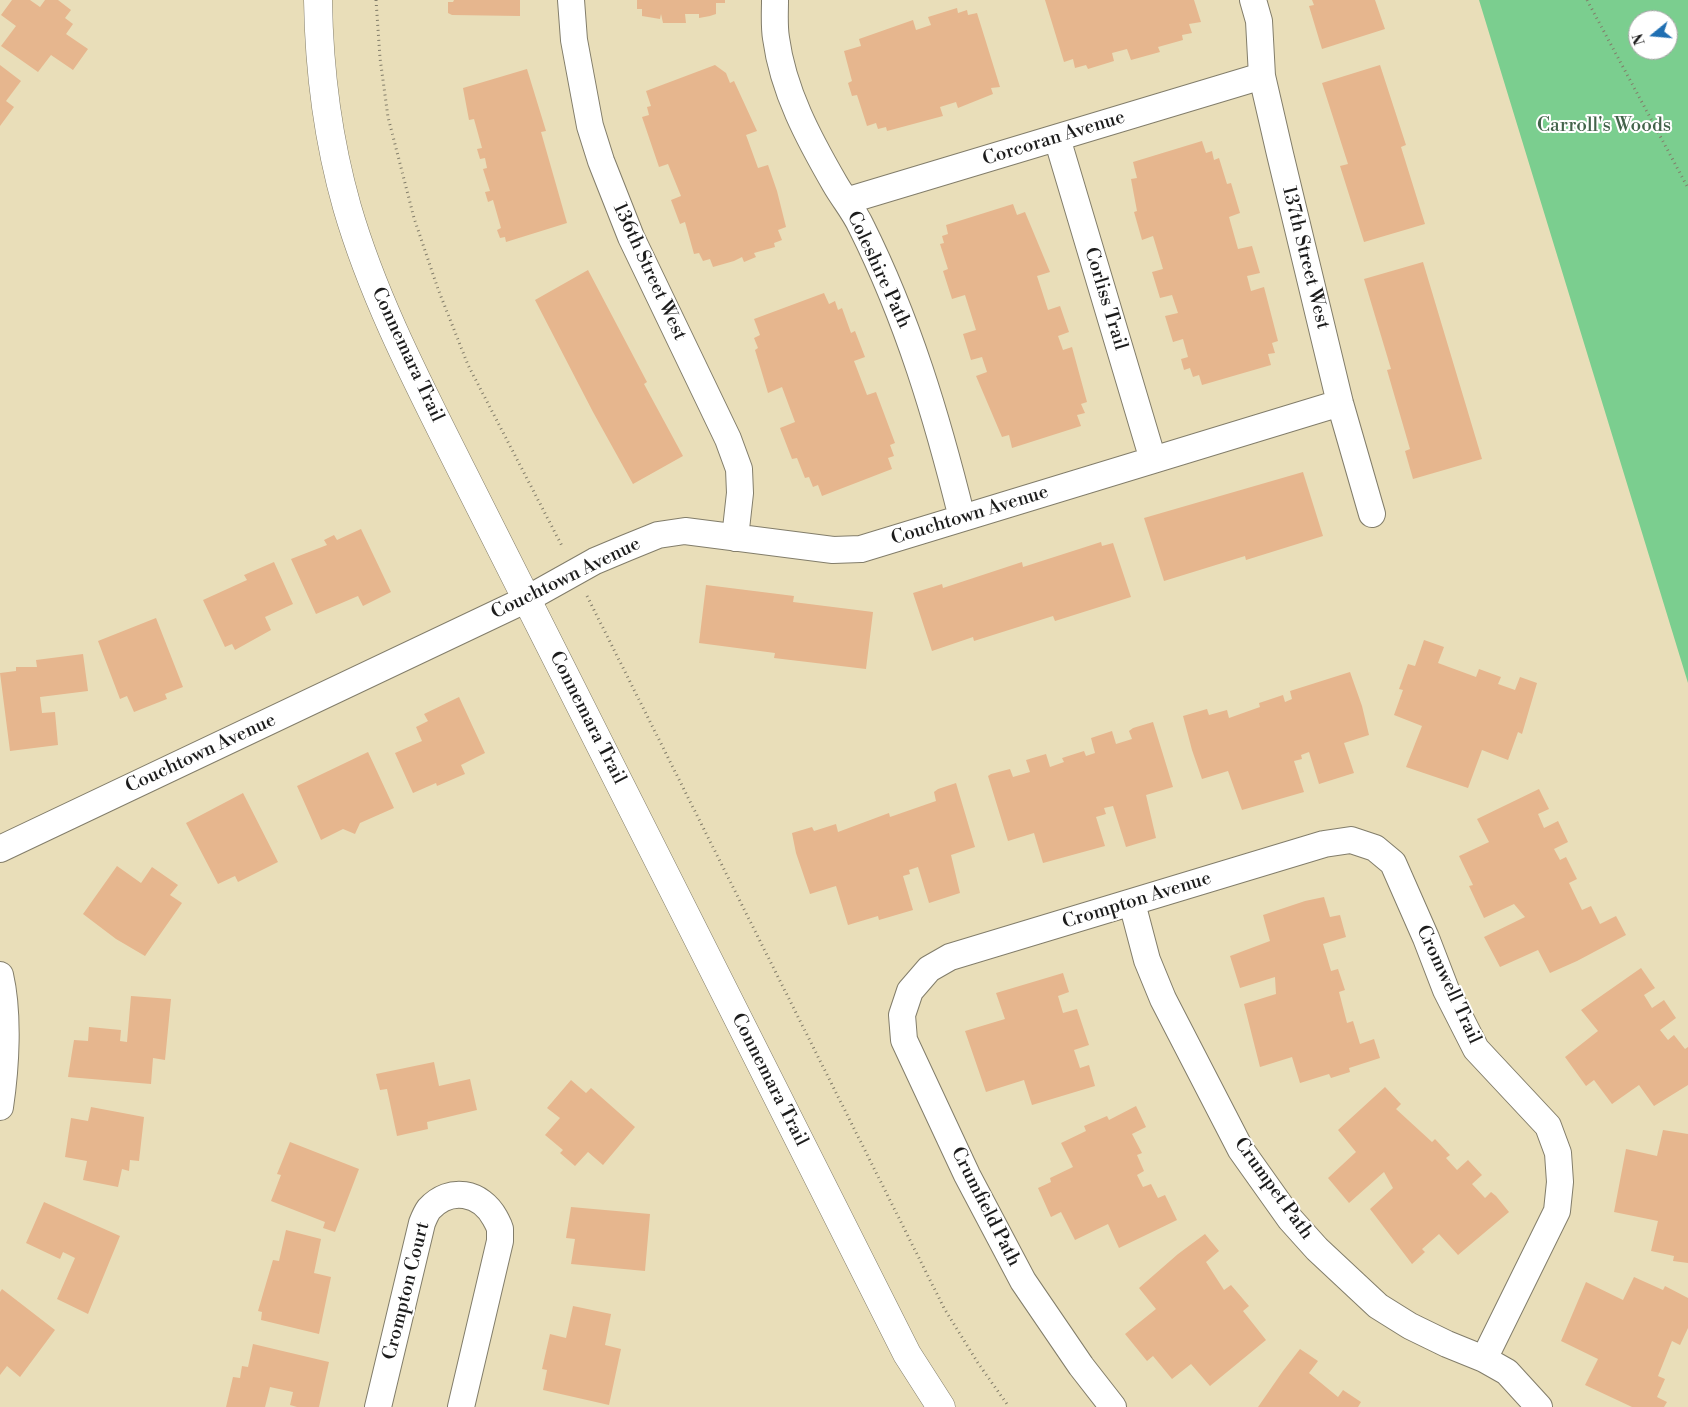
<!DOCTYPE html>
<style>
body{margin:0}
#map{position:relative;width:1688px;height:1407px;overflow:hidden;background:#e9deb9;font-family:"Libre Bodoni",serif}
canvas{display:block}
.north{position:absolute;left:1628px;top:10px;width:50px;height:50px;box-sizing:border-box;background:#fff;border:1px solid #a4a4a4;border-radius:50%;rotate:253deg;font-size:14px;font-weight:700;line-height:20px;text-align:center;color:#1c1c1c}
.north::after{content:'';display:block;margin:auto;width:18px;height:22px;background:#1f6fb2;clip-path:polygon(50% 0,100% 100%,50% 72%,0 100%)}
</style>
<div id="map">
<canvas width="1688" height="1407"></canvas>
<div class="north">N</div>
</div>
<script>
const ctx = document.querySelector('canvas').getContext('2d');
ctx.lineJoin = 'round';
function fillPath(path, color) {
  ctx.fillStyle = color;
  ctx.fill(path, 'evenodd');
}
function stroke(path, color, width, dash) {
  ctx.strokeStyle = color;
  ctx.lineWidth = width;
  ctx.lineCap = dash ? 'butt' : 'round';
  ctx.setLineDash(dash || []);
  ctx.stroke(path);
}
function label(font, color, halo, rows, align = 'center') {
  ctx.font = font + ' "Libre Bodoni",serif';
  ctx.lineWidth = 4;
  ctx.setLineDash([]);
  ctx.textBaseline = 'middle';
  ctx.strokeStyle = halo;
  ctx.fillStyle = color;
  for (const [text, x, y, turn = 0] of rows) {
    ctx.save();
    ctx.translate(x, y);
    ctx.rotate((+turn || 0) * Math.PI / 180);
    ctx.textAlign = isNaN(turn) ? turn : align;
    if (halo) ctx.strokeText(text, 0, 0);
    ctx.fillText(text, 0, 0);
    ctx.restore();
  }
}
fillPath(new Path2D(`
 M1479,0H1688V683ZM1638,20H1668V50H1638Z`), '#7bce8f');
fillPath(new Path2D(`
 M12,0H30L40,7L45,0H58L71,10L65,18L73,24L66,34L88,49L73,70L51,55L38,72L1,46L16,26L1,15Z
 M454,0H520V16L452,15L448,13V2H453Z
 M637,0H725V3H716V14L710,16L699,18V14H685L686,23H663L661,14L660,19L642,16V9H637Z
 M1045,0H1194L1201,22L1189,24L1192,33L1182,35L1183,40L1158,47L1160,52L1131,60L1127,49L1112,53L1114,61L1088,69L1086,65L1075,68L1073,59L1064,62Z
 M1312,0H1375L1385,29L1322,49L1309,6L1314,5Z
 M957,8L958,13L967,10L968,15L977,13L1000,87L991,88L993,94L958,108L956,102L940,107L943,116L887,131L886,127L878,129L876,123L867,126L857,95L852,96L848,83L852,81L844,51L861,46L859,39L913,20L916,30L931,25L928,17Z
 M0,65L21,81L6,101L14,107L0,126Z
 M715,65L726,73L730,83L734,81L757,131L746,135L758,168L768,165L777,191L786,227L778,230L782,240L774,243L775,247L754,253L756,257L744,262L742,257L734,261L713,267L710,259L703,261L699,253L694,254L685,222L680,224L671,200L681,196L668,164L659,167L642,117L649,115L647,107L651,106L646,91Z
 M1380,65L1406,145L1401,147L1425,224L1364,242L1340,166L1348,164L1322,83Z
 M527,69L546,131L541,132L567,223L506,242L505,237L500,238L497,230L501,228L493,200L488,202L485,192L490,191L483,169L487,168L485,158L480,159L477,149L482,148L474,119L469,120L463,88Z
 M1202,141L1206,153L1212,151L1214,160L1219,158L1227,184L1231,183L1240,213L1229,217L1238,249L1252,246L1260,273L1247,276L1251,291L1264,287L1278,341L1272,343L1275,353L1268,354L1271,365L1202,385L1199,375L1193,377L1190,368L1184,370L1181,359L1188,357L1183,339L1173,342L1165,316L1178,313L1172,295L1160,298L1152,272L1163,269L1153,236L1142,240L1134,212L1137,211L1131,179L1137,178L1133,162Z
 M1013,204L1017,215L1025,212L1050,272L1037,276L1048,310L1060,306L1069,332L1058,336L1063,350L1072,347L1087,402L1081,404L1085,413L1077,415L1081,426L1012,448L1009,435L1002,437L976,376L987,372L982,357L971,360L963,334L976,330L965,295L952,299L943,271L948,269L940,244L944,243L942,236L948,234L946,225Z
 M1423,262L1482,459L1413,479L1405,451L1410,449L1387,370L1391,369L1364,279Z
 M588,270L647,382L644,384L683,456L633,484L593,412L535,300Z
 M824,293L829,304L835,301L838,310L842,308L851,333L855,331L865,357L854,361L867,395L876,392L895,443L890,445L894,456L888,458L892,469L822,496L818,485L813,487L809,477L805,478L797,458L792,459L780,428L795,422L782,387L768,393L755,350L758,348L754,338L760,335L754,319Z
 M1303,472L1323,536L1246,560L1245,556L1164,581L1144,518Z
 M361,529L391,592L363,606L358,596L316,614L291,559L327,545L324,540L334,535L337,540Z
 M1101,542L1102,546L1113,543L1131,597L1055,621L1053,616L974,641L973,637L932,651L913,593L942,584L943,588L1022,562L1023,567Z
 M274,562L293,604L265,617L271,630L235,650L232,644L225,647L203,600L247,580L244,575Z
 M706,585L794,596L793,602L873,612L866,669L774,658L775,653L699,643Z
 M156,618L183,687L165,694L167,699L134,712L127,696L120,699L98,641Z
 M1424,640L1444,647L1438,663L1476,677L1479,669L1501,677L1498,684L1515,690L1520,677L1537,683L1522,734L1518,732L1508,760L1482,750L1468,788L1406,767L1422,726L1394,715L1403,690L1399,689L1408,664L1415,666Z
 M83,654L88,691L40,697L42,713L55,712L58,745L10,751L0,673L16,671V667H37L36,660Z
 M1350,672L1362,706L1369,735L1344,743L1354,773L1319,784L1309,752L1301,755L1302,759L1294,761L1304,792L1242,810L1228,771L1202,779L1192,750L1183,716L1207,709L1209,715L1227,710L1229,718L1260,707L1259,703L1283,695L1285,702L1292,699L1290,691Z
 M459,697L485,753L461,765L465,774L437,786L436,783L413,793L395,753L422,741L416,727L428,721L424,714Z
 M1153,722L1173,787L1146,795L1156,838L1126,847L1113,806L1104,808L1106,814L1096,817L1105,846L1043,863L1034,833L1008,841L988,776L991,774L1010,769L1013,777L1030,772L1026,760L1046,754L1050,767L1064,762L1062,758L1084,751L1086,756L1095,753L1091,738L1112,731L1116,744L1132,739L1129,731L1133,728Z
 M368,752L394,808L360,823L355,834L343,829L321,840L297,786Z
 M956,783L975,847L951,855L960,893L929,903L918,867L909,870L910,874L903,876L913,910L879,920L878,916L848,925L836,886L810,894L796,853L792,833L812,827L814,831L836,824L838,832L889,813L890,817L936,801L934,792L938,789Z
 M1539,789L1549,809L1538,814L1544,828L1558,821L1568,842L1554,849L1560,860L1566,857L1577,879L1569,883L1582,910L1591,906L1600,924L1616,916L1626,935L1577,961L1550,973L1538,950L1500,967L1484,937L1525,917L1514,904L1484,918L1469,886L1473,885L1459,856L1489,842L1477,819Z
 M243,793L278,862L238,882L235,876L218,884L186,823Z
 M117,866L141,883L152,867L178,885L170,895L182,903L145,956L116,939L83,914Z
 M1324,897L1330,917L1340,915L1346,937L1323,944L1331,971L1338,969L1345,990L1339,992L1347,1023L1353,1021L1360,1044L1374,1039L1380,1058L1349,1068L1350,1072L1331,1078L1329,1074L1300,1083L1292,1057L1260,1067L1244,1004L1276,994L1275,977L1240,988L1230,956L1270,941L1263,915L1305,901Z
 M1641,968L1655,988L1644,995L1652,1008L1664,1000L1676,1018L1660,1030L1668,1040L1674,1035L1685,1049L1688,1047V1085L1654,1106L1639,1085L1612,1104L1594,1080L1586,1086L1565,1057L1598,1031L1581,1010Z
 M1063,973L1069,992L1058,996L1063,1013L1077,1009L1089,1045L1074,1050L1080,1068L1089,1065L1095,1086L1032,1105L1024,1080L986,1092L965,1031L1005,1019L996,993Z
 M131,996L171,999L165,1060L153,1058L151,1084L68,1077L74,1040L88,1041L89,1027L121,1030L120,1041L127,1042Z
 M434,1062L439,1086L470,1079L477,1110L427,1122L428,1129L397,1136L387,1089L380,1090L376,1074Z
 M571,1080L586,1093L591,1088L635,1127L603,1165L588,1152L575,1166L560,1153L563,1150L545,1135L560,1118L547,1108Z
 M1385,1087L1401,1104L1396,1109L1432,1142L1435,1139L1450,1155L1446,1158L1457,1170L1468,1160L1482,1175L1472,1184L1485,1198L1491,1192L1496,1196L1509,1212L1458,1255L1439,1234L1422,1249L1425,1252L1412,1264L1370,1209L1393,1188L1384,1172L1349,1203L1328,1178L1356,1152L1338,1130Z
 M1136,1106L1146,1127L1132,1134L1142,1153L1137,1155L1144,1171L1137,1175L1143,1187L1151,1184L1158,1198L1165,1195L1177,1220L1119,1248L1108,1224L1075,1240L1061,1212L1051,1217L1038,1188L1051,1182L1050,1178L1073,1167L1061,1143L1086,1131L1084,1126L1107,1116L1109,1120Z
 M91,1107L144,1117L139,1161L130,1160L129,1171L122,1169L118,1187L83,1180L87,1161L65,1157L71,1118L88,1121Z
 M1663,1130L1688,1134V1263L1673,1261L1674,1256L1651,1251L1658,1221L1614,1212L1626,1149L1657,1156Z
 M290,1142L359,1169L335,1232L323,1228L325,1222L271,1201L281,1175L277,1174Z
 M44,1202L120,1236L88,1314L57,1299L75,1258L63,1252L60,1259L26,1243Z
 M571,1207L650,1214L645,1271L571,1264L575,1239L566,1238Z
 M286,1230L321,1239L314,1273L331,1277L319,1334L261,1320L262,1312L258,1311L273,1260L279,1261Z
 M1205,1234L1219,1251L1206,1262L1224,1290L1231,1285L1249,1306L1243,1311L1266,1340L1210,1386L1191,1364L1172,1379L1153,1356L1147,1361L1125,1334L1156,1309L1139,1288L1178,1254Z
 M1634,1277L1663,1290L1665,1286L1688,1298V1328L1680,1345L1672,1341L1658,1376L1665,1379L1657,1397L1667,1402L1664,1407H1632L1585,1385L1598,1359L1561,1341L1586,1282L1623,1300Z
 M2,1289L55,1330L20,1377L7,1366L0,1375V1292Z
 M573,1306L611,1314L605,1345L621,1349L609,1405L543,1390L547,1370L542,1369L550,1334L566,1338Z
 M253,1344L329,1362L319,1407H297L290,1405L293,1392L270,1387L265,1407H226L233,1377L240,1378L242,1366L248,1367Z
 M1300,1349L1318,1361L1309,1373L1338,1397L1343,1390L1361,1402L1358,1407H1258L1283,1371Z`), '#e6b68e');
const street = new Path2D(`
 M571,0L574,40L590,126L601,161L631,237L728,439L739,469L740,493L735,538
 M775,0C775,12 774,26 776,38C783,91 809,139 835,184C843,198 854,211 861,226C908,320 937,417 962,518
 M1253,0L1259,21L1262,76L1280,154L1340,403L1372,514
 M1057,138L1153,460
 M846,201L1262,76
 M0,849L527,599L595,561L626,548L658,535L685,531L833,550L861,549L1340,403
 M1132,903L1147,960L1163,999L1241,1150L1290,1219L1317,1249L1378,1306L1410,1326L1447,1344L1484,1359L1507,1372L1539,1407
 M0,975C9,1014 6,1067 0,1107
 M378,1407L422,1223C424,1218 426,1213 429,1209C450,1186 481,1192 495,1218C497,1222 499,1225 500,1229C500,1233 500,1237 500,1241L461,1407
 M1113,1407L1081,1366L1023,1281L967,1175L904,1040L902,1015L910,991L929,969L950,957L1324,844L1351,840L1375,848L1393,863L1426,938L1446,990L1476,1049L1548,1126L1558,1153L1560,1182L1557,1211L1484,1359`);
const secondary = new Path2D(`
 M318,0C319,69 328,140 347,207C374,300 420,387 463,473C502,551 541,629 581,707C690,922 798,1138 907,1354L941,1407`);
stroke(street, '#827d6a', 28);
stroke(secondary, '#827d6a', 29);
stroke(new Path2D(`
 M376,0L380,58L388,117L414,218L438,289L468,365L562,546
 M1587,0L1688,188
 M587,596L944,1308L978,1363L1009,1407`), '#827d6a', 3, [1, 4]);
stroke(street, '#fff', 26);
stroke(secondary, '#fff', 28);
label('19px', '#42634a', '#fff', [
 ["Carroll's Woods",1604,126]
]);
label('19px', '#1c1c1c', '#fff', [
 ["Corcoran Avenue",1054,139,-17],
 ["137th Street West",1305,258,76],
 ["Coleshire Path",878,270,65],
 ["136th Street West",649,272,65],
 ["Corliss Trail",1105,299,73],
 ["Connemara Trail",407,355,65],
 ["Couchtown Avenue",970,516,-17],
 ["Couchtown Avenue",566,579,-26],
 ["Connemara Trail",587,718,63],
 ["Couchtown Avenue",201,754,-25],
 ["Crompton Avenue",1137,901,-17],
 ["Cromwell Trail",1448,985,65],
 ["Connemara Trail",769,1080,63],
 ["Crumpet Path",1273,1189,54],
 ["Crumfield Path",985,1207,63],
 ["Crompton Court",407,1291,-76]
]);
</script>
